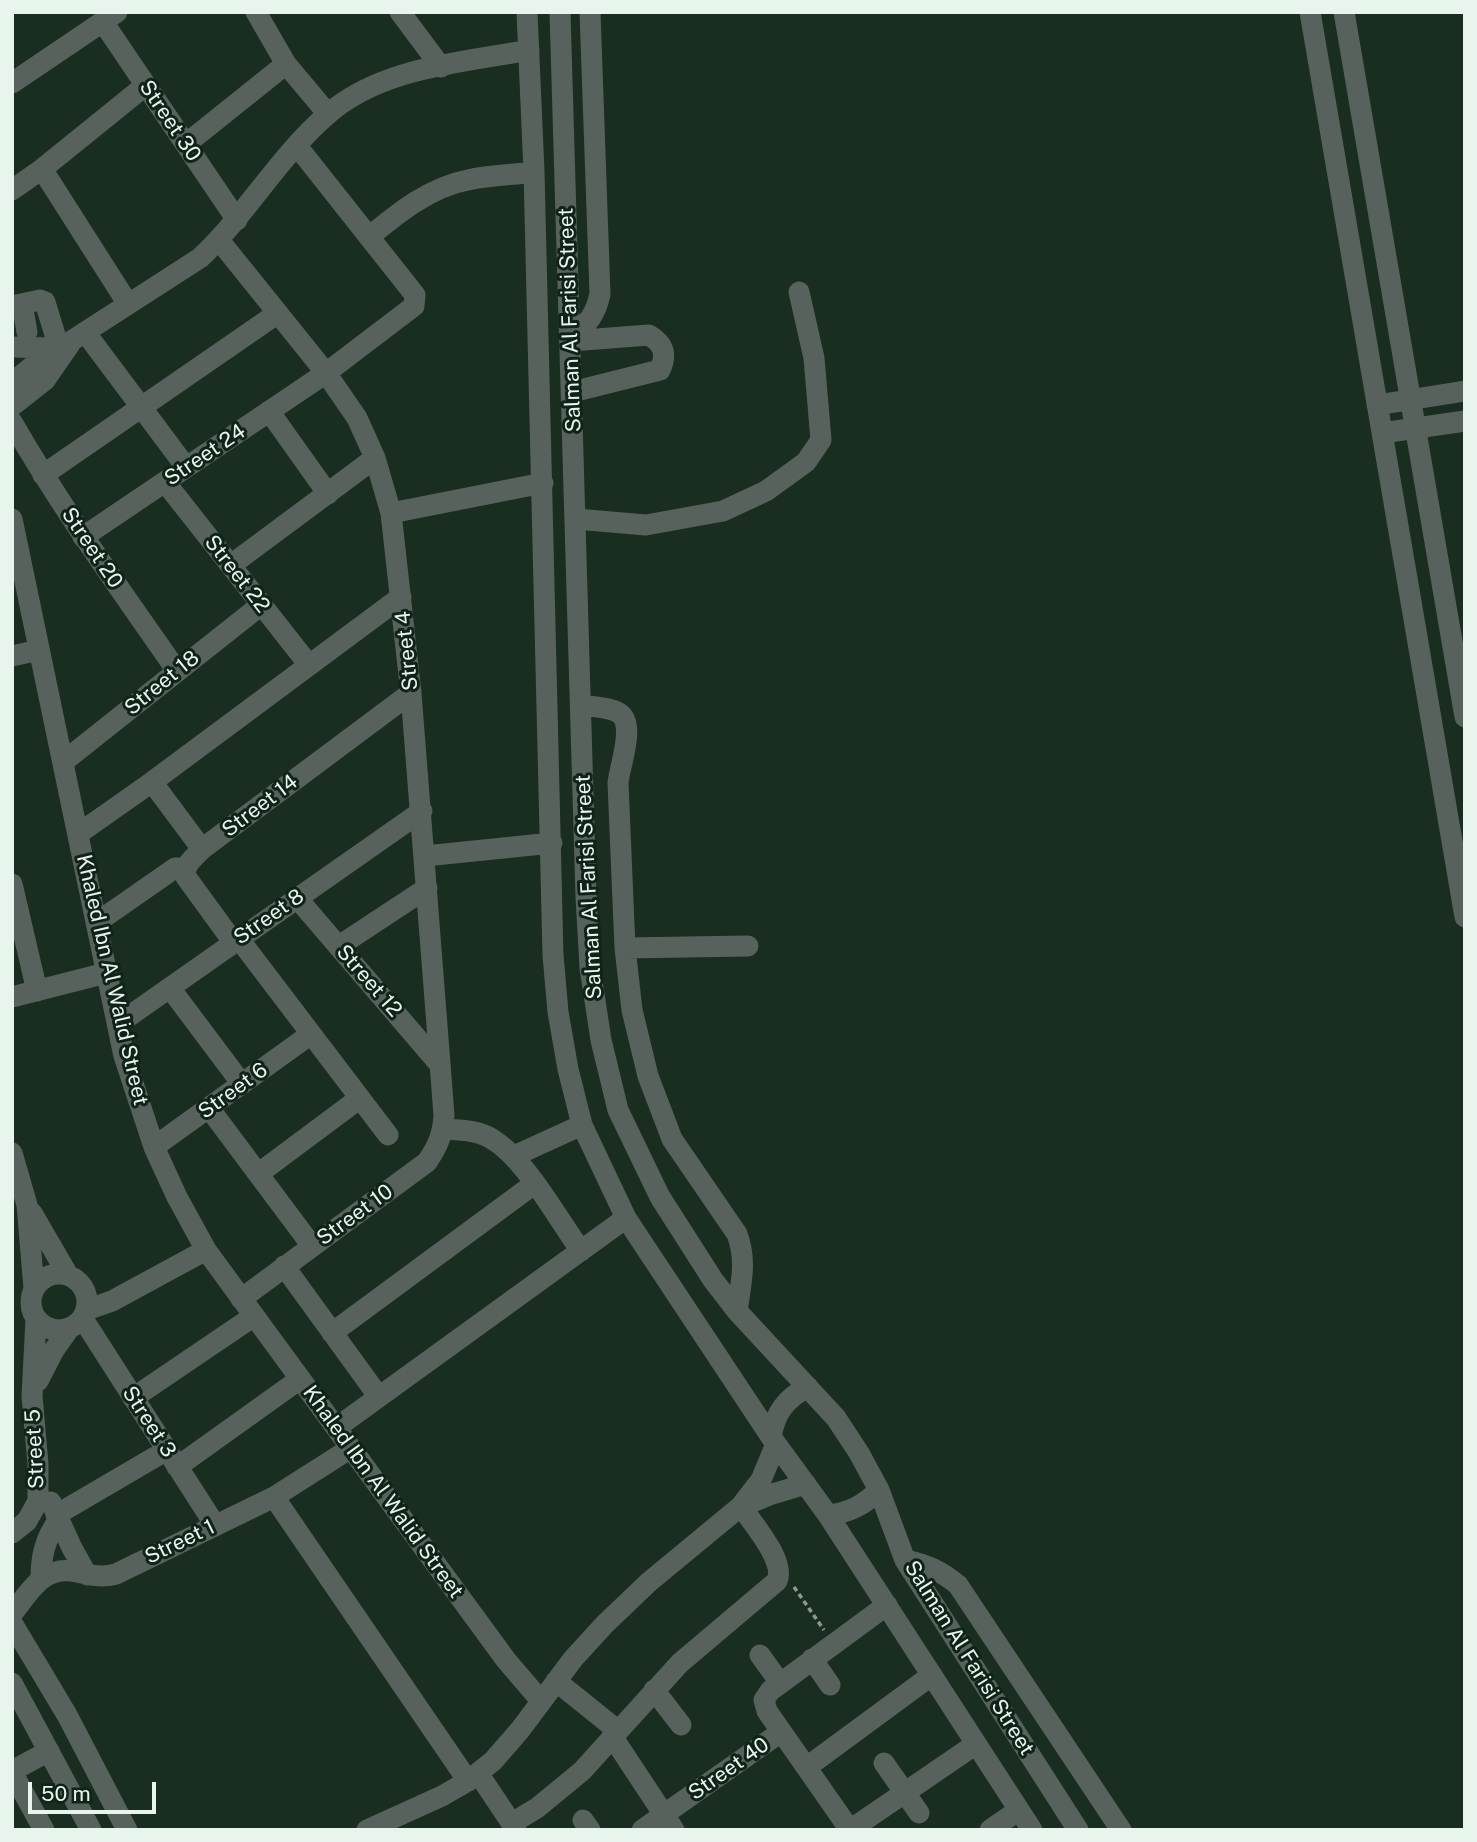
<!DOCTYPE html>
<style>
body{margin:0}
#map{position:relative;width:1477px;height:1842px;overflow:hidden;background:#192d21;font-family:"Public Sans",sans-serif}
canvas{display:block}
.frame{position:absolute;inset:0;border:14px solid #e8f5ed;pointer-events:none}
.scale{position:absolute;left:28px;top:1782px;width:128px;height:32px;box-sizing:border-box;border:4px solid #e8f5ed;border-top:0;padding-left:9px;font-size:21px;line-height:24px;white-space:nowrap;color:#e8f5ed;-webkit-text-stroke:5px #0f2318;paint-order:stroke}
</style>
<div id="map">
<canvas width="1477" height="1842"></canvas>
<div class="frame"></div>
<div class="scale">50 m</div>
</div>
<script>
const ctx = document.querySelector('canvas').getContext('2d');
ctx.lineJoin = 'round';
function stroke(path, color, width, dash) {
  ctx.strokeStyle = color;
  ctx.lineWidth = width;
  ctx.lineCap = dash ? 'butt' : 'round';
  ctx.setLineDash(dash || []);
  ctx.stroke(path);
}
function label(font, color, halo, rows, align = 'center') {
  ctx.font = font + ' "Public Sans",sans-serif';
  ctx.lineWidth = 6;
  ctx.setLineDash([]);
  ctx.textBaseline = 'middle';
  ctx.strokeStyle = halo;
  ctx.fillStyle = color;
  for (const [text, x, y, turn = 0] of rows) {
    ctx.save();
    ctx.translate(x, y);
    ctx.rotate((+turn || 0) * Math.PI / 180);
    ctx.textAlign = isNaN(turn) ? turn : align;
    if (halo) ctx.strokeText(text, 0, 0);
    ctx.fillText(text, 0, 0);
    ctx.restore();
  }
}
stroke(new Path2D(`
 M794,1587L824,1630`), '#8a9a90', 3.5, [5, 3.5]);
stroke(new Path2D(`
 M256,12L286,64L328,114
 M400,12L441,67
 M527,12L534,172L553,955L558,1012L568,1069L582,1125L626,1218L771,1437L828,1515L1032,1830
 M560,12L586,897L590,968L601,1040L618,1110L660,1197L713,1280L737,1311L836,1418L859,1453L879,1490L905,1560L1078,1830
 M1310,12L1465,917
 M1344,12L1465,717
 M103,22L237,220
 M12,83L117,12
 M186,144L286,64
 M42,169L128,304
 M12,190L42,169L146,85
 M369,237C398,213 430,187 468,180C490,175 513,175 534,172
 M219,240L326,373L357,418L375,458L391,513L411,693L444,1115C443,1134 438,1146 427,1162L241,1299
 M22,304L27,332
 M12,306L40,300L45,302L59,348
 M85,332L186,467
 M571,335C588,326 596,313 600,294L590,12
 M571,341L649,335C664,344 667,355 660,370L572,392
 M12,347L57,348
 M12,383L34,365L200,258C247,214 279,156 328,114C382,67 461,63 529,50
 M1377,405L1465,391
 M12,406L45,380L70,344
 M269,411L328,494
 M12,422C62,509 120,589 177,671
 M1382,433L1465,421
 M43,475L278,313
 M165,482L309,665
 M391,513L543,483
 M12,519L124,1056L154,1147L177,1197L206,1250L506,1660L541,1701
 M576,519L646,525L723,511L766,491L806,462L821,440L814,358L799,292
 M83,537L326,373L414,306L415,295L297,146
 M231,565L375,458
 M12,656L39,650
 M581,705C592,707 610,707 619,713C636,724 620,764 618,783L625,948L632,1010L648,1076L672,1139L737,1234C747,1260 741,1284 737,1311
 M63,762L261,605
 M152,782L202,849
 M78,834L152,782L401,597
 M425,856L552,843
 M12,884L37,991
 M297,898L440,1065
 M96,923L175,868H186
 M239,939L388,1135
 M234,943L186,877C183,865 194,858 202,849L411,693
 M339,946L427,888
 M625,948L748,946
 M170,988L242,1084
 M12,997L106,973
 M118,1024L422,811
 M209,1108L312,1246
 M443,1129C461,1130 480,1130 495,1141C527,1162 558,1219 581,1251
 M154,1147L311,1034
 M12,1153L27,1205L34,1289
 M514,1156L582,1125
 M258,1174L360,1098
 M32,1213L68,1275
 M284,1266L379,1397
 M31 1302a28 28 0 1 1 56 0a28 28 0 1 1-56 0Z
 M86,1310L112,1301L206,1250
 M83,1319L215,1525
 M332,1333L534,1184
 M38,1381L54,1350L69,1329
 M133,1398L254,1316
 M336,1428L626,1218
 M771,1437C775,1413 786,1398 808,1387
 M177,1467L300,1379
 M274,1497L468,1781
 M51,1502L72,1548L87,1575
 M743,1506L769,1495L806,1484
 M56,1515L167,1450
 M828,1515C849,1513 864,1505 879,1490
 M12,1533L27,1521L38,1501V1464L32,1396L36,1319
 M905,1560C926,1564 941,1571 958,1585L1121,1830
 M41,1578C41,1556 45,1539 58,1521
 M12,1614C30,1591 44,1564 77,1572C92,1575 101,1578 116,1574L274,1497L351,1448
 M12,1623L67,1715L127,1830
 M760,1655L780,1683
 M812,1659L830,1685
 M556,1681L617,1730
 M12,1683L91,1830
 M654,1690L681,1725
 M612,1736L674,1830
 M884,1763L919,1813
 M807,1767L932,1675
 M12,1771L49,1751
 M12,1772L44,1830
 M478,1773L516,1830
 M583,1820L590,1830
 M512,1823L537,1808L582,1771L680,1663L777,1581C786,1561 753,1524 741,1506
 M367,1830L442,1796L468,1781L493,1761L520,1730L573,1659L605,1624L649,1582L741,1506L761,1480L776,1444
 M642,1830L781,1732
 M850,1830L767,1711L764,1700L770,1691L887,1605
 M850,1830L976,1744
 M990,1830L1019,1810`), '#58625c', 21);
label('21px', '#e8f5ed', '#0f2318', [
 ["Street 30",170,121,56],
 ["Salman Al Farisi Street",570,320,-92],
 ["Street 24",205,455,-34],
 ["Street 20",92,548,56],
 ["Street 22",237,574,52],
 ["Street 4",407,651,-96],
 ["Street 18",162,683,-39],
 ["Street 14",260,806,-37],
 ["Salman Al Farisi Street",589,887,-93],
 ["Street 8",269,917,-35],
 ["Khaled Ibn Al Walid Street",112,980,77],
 ["Street 12",369,981,49],
 ["Street 6",233,1091,-36],
 ["Street 10",355,1215,-36],
 ["Street 3",149,1422,57],
 ["Street 5",35,1449,-93],
 ["Khaled Ibn Al Walid Street",383,1492,54],
 ["Street 1",180,1542,-26],
 ["Salman Al Farisi Street",969,1658,58],
 ["Street 40",729,1769,-35]
]);
</script>
